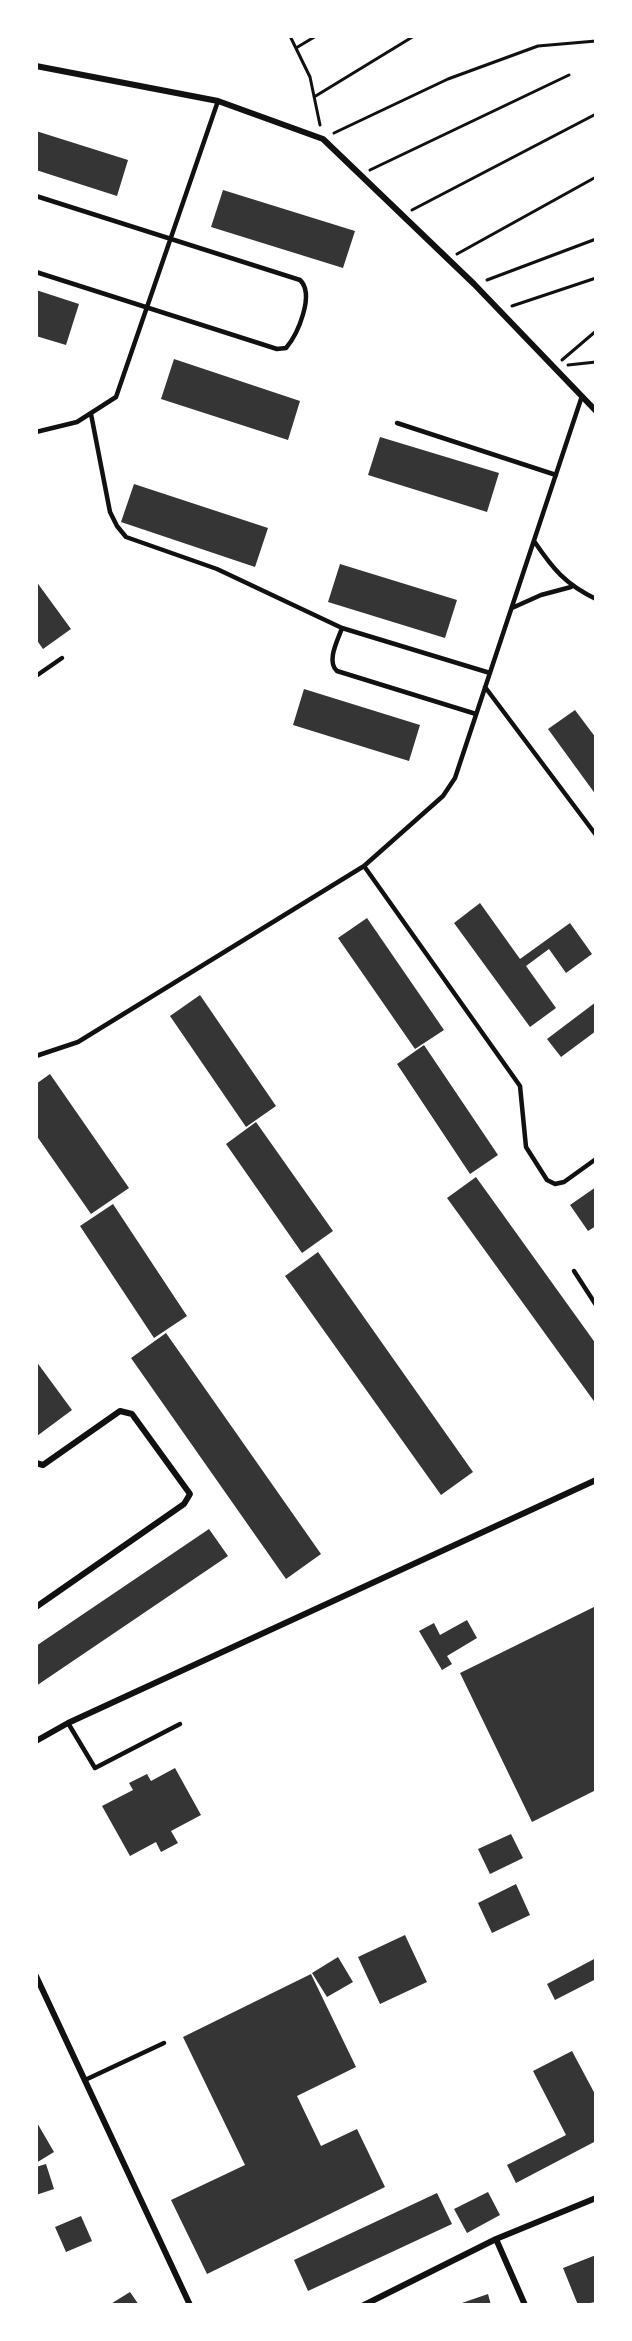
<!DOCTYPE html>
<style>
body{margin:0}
#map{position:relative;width:632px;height:2341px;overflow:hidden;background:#fff;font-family:Lato,sans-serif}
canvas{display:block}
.frame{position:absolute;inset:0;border:38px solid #fff;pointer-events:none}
</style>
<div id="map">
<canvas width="632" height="2341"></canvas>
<div class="frame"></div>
</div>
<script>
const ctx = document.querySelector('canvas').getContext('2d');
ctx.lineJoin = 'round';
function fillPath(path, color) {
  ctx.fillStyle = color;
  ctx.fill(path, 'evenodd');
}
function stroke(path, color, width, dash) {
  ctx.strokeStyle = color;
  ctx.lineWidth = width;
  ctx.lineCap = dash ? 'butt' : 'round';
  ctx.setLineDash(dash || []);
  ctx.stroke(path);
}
fillPath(new Path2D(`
 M36,131L128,160L117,196L36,170Z
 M223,190L355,231L343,268L211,227Z
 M36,290L79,304L66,345L36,336Z
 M174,359L300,401L288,440L161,399Z
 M380,437L499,473L487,512L368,475Z
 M134,484L268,528L255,567L121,522Z
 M340,564L457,600L445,638L328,602Z
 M36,581L71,629L43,649L36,639Z
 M304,689L420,725L409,761L293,725Z
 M575,710L596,738V795L548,729Z
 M480,903L520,959L570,923L592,954L566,973L549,949L526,966L556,1008L530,1027L454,923Z
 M367,918L444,1030L415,1049L338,938Z
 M200,995L276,1106L246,1127L170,1016Z
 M596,1002V1031L561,1057L547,1039Z
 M424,1045L498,1155L470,1174L397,1064Z
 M50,1074L129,1188L91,1214L36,1135V1084Z
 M256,1122L333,1231L302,1253L226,1144Z
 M476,1177L596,1344V1404L447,1198Z
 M596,1187V1226L588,1231L570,1205Z
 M113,1204L187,1316L154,1338L80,1226Z
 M318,1252L473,1472L441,1495L285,1276Z
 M166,1333L321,1554L286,1579L131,1358Z
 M36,1361L72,1410L37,1436L36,1434Z
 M209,1529L228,1556L36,1686V1646Z
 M596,1606V1790L532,1822L460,1673Z
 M467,1620L477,1638L447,1656L452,1664L442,1670L419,1631L434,1623L440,1635Z
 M175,1768L201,1815L171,1831L178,1843L161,1852L156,1842L130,1856L102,1806L133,1790L129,1783L147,1774L151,1781Z
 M511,1834L523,1858L490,1874L478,1849Z
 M516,1884L530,1915L492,1933L478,1903Z
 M405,1935L427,1982L380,2004L358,1957Z
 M338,1957L353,1982L327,1997L312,1973Z
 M596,1958V1979L555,2000L547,1984Z
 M311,1974L356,2067L297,2096L321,2146L357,2129L385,2187L207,2274L171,2200L245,2165L183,2037Z
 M572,2051L596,2096V2141L516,2183L507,2165L566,2135L533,2071Z
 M36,2121L54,2152L36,2163Z
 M46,2164L54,2189L36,2195V2167Z
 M488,2192L500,2215L467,2233L454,2209Z
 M437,2193L452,2224L308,2291L294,2260Z
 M81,2216L92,2241L66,2252L55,2227Z
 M596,2255V2302L578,2305L563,2268Z
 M130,2292L139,2305H109Z
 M488,2294L491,2305H456Z`), '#353535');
stroke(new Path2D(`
 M290,36L310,77L320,125
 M296,48L316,36
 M314,97L414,36
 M334,133L448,79L538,46L596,41
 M370,170L569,75
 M412,210L596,114
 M457,254L596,177
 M487,280L596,239
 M512,306L596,278
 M562,360L596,331
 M568,365L596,362`), '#111', 3);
stroke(new Path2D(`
 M36,196L300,280C315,294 298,334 286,348L277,349L36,272
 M91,414L110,512L117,526L126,537L217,569L342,628
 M397,423L556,475
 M36,432L77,422L116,397L218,101
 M534,541C553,569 565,584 596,599
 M512,608L541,595L571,587
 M36,676L62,658
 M485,687L596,835
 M476,714L337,671C326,661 338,640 342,628L490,673
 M364,866L520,1086L526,1147L547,1180L555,1184L564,1182L596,1159
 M36,1056L78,1042L364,866L443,796L455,778L582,396
 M574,1271L596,1305
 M68,1723L95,1768L180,1724
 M85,2080L164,2043`), '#111', 4.5);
stroke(new Path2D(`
 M36,66L218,101L323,139L474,284L596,411
 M36,1463L43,1465L120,1411L132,1414L190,1494L184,1504L36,1607
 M36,1741L68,1723L596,1480
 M36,1976L190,2305
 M496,2239L525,2305
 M364,2305L496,2239L596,2198`), '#111', 6);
</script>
